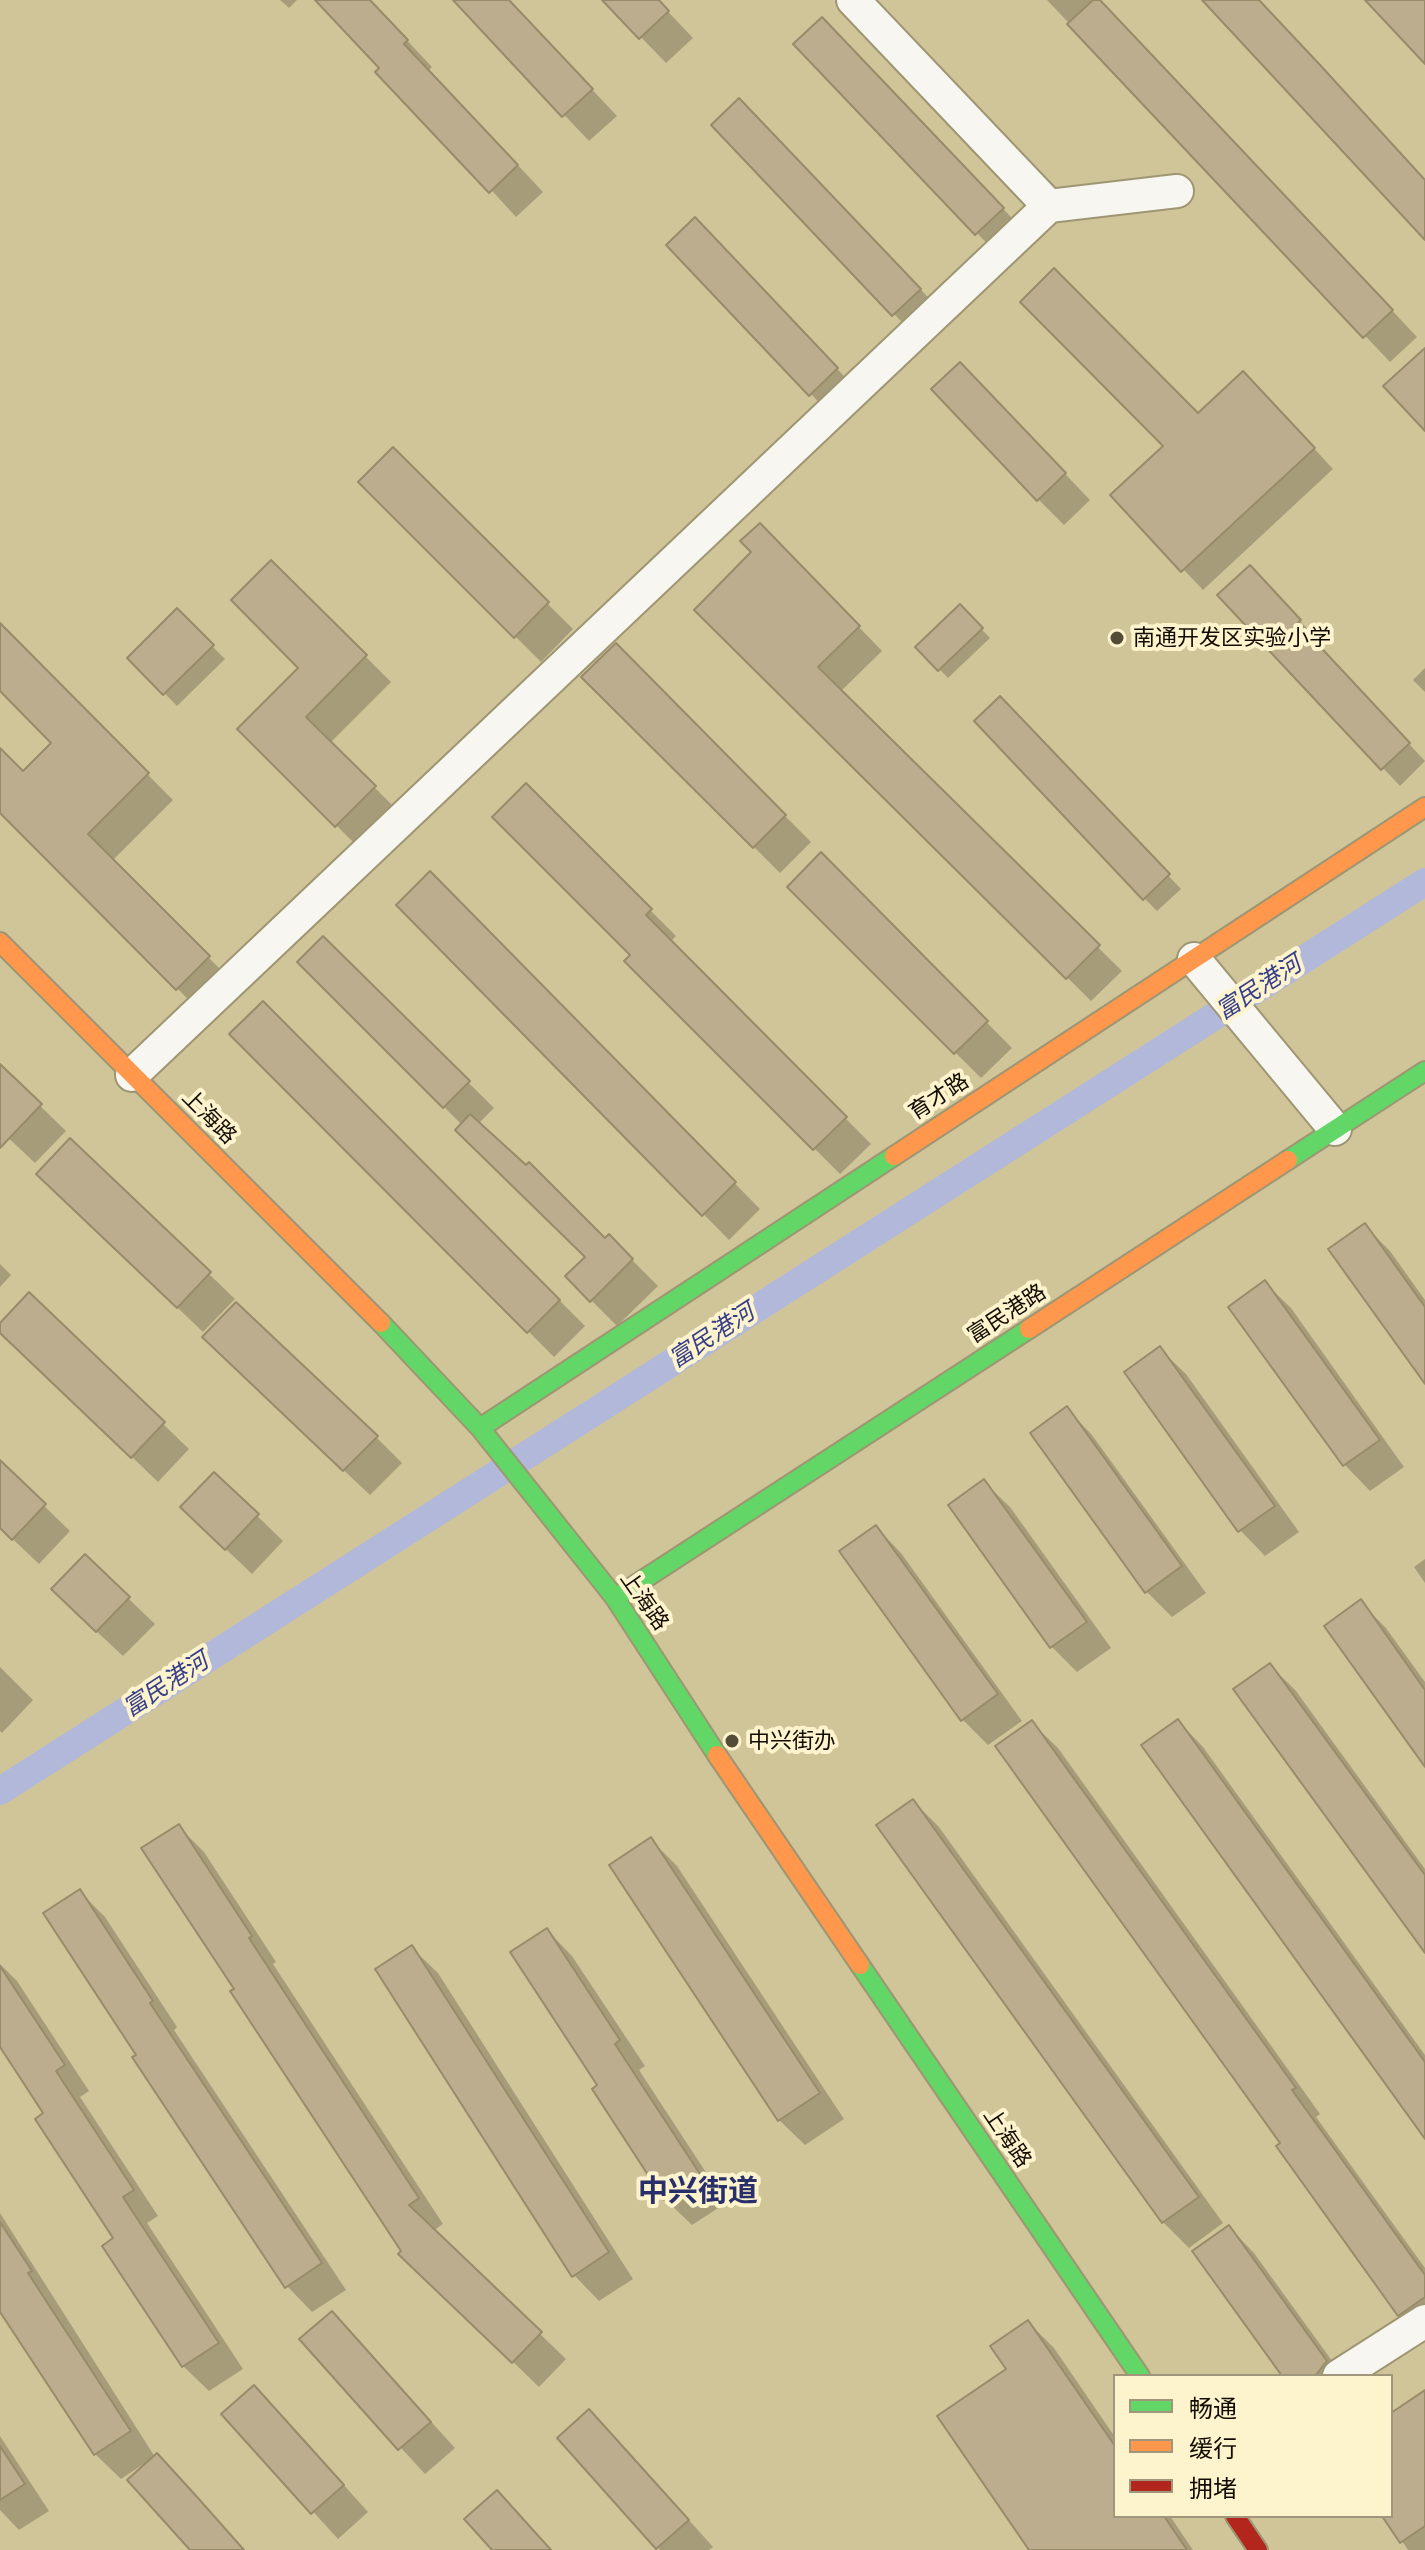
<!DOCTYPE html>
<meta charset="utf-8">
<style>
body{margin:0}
#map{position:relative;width:1425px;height:2550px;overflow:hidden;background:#d0c499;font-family:Inter,"Noto Sans SC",sans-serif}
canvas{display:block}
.legend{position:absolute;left:1113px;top:2374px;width:280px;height:144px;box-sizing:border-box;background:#fdf3cd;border:2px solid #9f967b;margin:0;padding:10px 14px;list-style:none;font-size:24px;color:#110b00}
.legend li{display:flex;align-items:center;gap:16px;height:40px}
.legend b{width:40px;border:2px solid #9f967b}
</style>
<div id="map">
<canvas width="1425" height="2550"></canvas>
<ul class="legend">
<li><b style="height:10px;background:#63d668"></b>畅通</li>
<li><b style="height:10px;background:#ff974d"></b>缓行</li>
<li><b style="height:10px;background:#b3261e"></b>拥堵</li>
</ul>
</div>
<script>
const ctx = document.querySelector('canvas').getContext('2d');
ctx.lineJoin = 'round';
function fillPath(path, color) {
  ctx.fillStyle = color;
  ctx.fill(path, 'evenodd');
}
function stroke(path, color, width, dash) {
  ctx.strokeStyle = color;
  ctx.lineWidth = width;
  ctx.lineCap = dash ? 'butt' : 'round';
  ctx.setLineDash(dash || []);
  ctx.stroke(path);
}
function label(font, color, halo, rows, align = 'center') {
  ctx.font = font + ' Inter,"Noto Sans SC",sans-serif';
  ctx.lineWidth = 8;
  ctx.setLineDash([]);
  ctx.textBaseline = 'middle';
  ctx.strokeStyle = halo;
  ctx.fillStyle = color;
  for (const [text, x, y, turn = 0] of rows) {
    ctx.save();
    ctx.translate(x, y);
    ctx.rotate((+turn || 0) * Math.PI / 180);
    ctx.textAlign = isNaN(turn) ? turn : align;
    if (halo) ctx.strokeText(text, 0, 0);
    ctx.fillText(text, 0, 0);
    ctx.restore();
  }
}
fillPath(new Path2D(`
 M280,0H297L289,8Z
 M318,0H369L432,67L429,70L543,192L516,217Z
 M460,0H508L617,116L589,141L457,2Z
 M605,0H657L693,38L666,63Z
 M1047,0H1100L1417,337L1390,362Z
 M796,45H848L1028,235L1002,259Z
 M713,125L765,126L945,315L919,340Z
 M720,246L862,395L836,420L811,394Z
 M985,390L1090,500L1064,525L1038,499Z
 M1263,393L1333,469L1203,590L1113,495L1198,416Z
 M393,450L573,629L541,662L361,482Z
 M784,549L882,651L840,692L1122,971L1091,1001L696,610Z
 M271,562L391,682L330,743L400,813L362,851L240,729L301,668Z
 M1267,586L1317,639L1314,642L1425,761L1400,786L1220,595Z
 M960,607L990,638L948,678L918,647Z
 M177,611L225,659L177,706L130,658Z
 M0,626L173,800L112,861L234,983L203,1014L0,812V751L23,774L54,743L0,688Z
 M616,646L811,842L780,873L584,677Z
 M1425,668V692L1413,680Z
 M1013,712L1181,889L1157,911L1144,898Z
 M526,786L676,936L670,942L871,1144L840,1174L627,961L633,955Z
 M821,855L1012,1048L981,1078L789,887Z
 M430,874L760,1209L729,1240L399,905Z
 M323,938L494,1108L478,1124L605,1241L609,1237L658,1286L617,1326L568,1277L588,1257L462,1125L300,962Z
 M263,1004L585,1326L554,1357L232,1034Z
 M0,1067L66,1131L35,1163L0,1130Z
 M64,1199L209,1274L235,1299L203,1332Z
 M1364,1225L1390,1251L1425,1300V1381Z
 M0,1264L11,1275L0,1287Z
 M1265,1283L1291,1308L1404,1467L1370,1491L1345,1465L1231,1307Z
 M29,1295L189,1449L158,1482L0,1330V1326Z
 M1160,1349L1186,1374L1299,1532L1265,1556L1240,1530Z
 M230,1363L376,1437L402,1463L370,1495Z
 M1067,1409L1092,1435L1206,1593L1172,1617L1146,1591Z
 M0,1463L70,1531L39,1564L0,1527Z
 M214,1474L283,1541L252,1574L208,1532Z
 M984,1482L1010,1507L1111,1648L1077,1672L1052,1647L951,1506Z
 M876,1527L901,1553L1022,1721L988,1745L963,1720Z
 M85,1557L155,1624L123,1656L79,1615Z
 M1425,1559V1583L1414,1567Z
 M1360,1602L1386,1628L1425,1682V1764Z
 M1270,1665L1296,1691L1425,1869V1950Z
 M0,1667L33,1700L2,1733L0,1731Z
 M1178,1721L1203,1747L1425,2055V2136Z
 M1032,1723L1058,1748L1320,2114L1316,2117L1425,2268V2340L1400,2314L1283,2144Z
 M913,1801L939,1827L1223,2223L1189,2248L1163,2222Z
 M178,1826L204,1852L276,1962L273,1964L443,2224L433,2231L566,2359L539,2387L427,2279L404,2251L237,1990Z
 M651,1840L677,1866L844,2119L805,2145L779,2120Z
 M80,1892L105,1917L177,2027L174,2030L346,2290L312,2312L287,2286L139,2055Z
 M547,1930L572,1956L645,2066L639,2070L726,2203L692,2225L666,2200L600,2086Z
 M412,1948L438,1973L633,2279L599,2301L574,2275Z
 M0,1964L17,1981L89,2091L80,2097L158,2216L147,2223L243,2369L209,2391L183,2366L46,2113L0,2043Z
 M0,2213L155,2457L244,2550H192L142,2465L121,2479L95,2454L0,2303Z
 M1229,2227L1254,2253L1343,2376H1285Z
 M332,2313L455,2448L425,2474L302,2340Z
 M1028,2322L1054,2348L1115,2437V2516H1170L1193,2550H1032L1009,2370Z
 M1425,2392V2550H1408L1385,2516H1391V2415Z
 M589,2412L615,2437L713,2547L709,2550H660L559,2438Z
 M279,2413L368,2512L338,2539L224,2414Z
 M0,2436L49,2511L19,2530L0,2510Z`), '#0003');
stroke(new Path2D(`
 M0,1791L1425,882`), '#b2b8d9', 28);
const building = new Path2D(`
 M315,0H370L408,40L404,44L518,165L489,193L375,72L379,68Z
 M453,0H509L593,89L562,117Z
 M602,0H659L669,11L639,39Z
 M1093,0H1100L1393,310L1363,338L1067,24Z
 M1202,0H1259L1321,66L1425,180V240Z
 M1365,0H1425V64Z
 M822,17L1004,208L975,235L793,44Z
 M739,98L921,289L892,316L711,125Z
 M695,217L838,368L809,396L666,245Z
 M1054,268L1198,413L1243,371L1315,448L1181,572L1110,495L1163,446L1020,302Z
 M1425,348V431L1383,386Z
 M960,362L1066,473L1037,501L931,389Z
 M393,447L549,602L514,638L358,482Z
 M760,523L860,626L818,667L1100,945L1066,979L694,610L751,552L740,541Z
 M271,560L367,655L306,717L376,786L335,827L237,729L298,668L231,600Z
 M1250,565L1301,620L1298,623L1410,743L1381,770L1217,595Z
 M960,604L983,628L938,671L915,647Z
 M177,608L214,645L163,695L127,658Z
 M0,623L149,773L88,834L210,956L176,990L0,813V748L23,771L51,743L0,691Z
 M616,643L786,815L753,848L581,677Z
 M1000,696L1170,874L1143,900L974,721Z
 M526,783L652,909L646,915L847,1117L813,1150L624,961L630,955L492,817Z
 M821,852L988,1021L954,1054L787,887Z
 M430,871L736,1182L702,1216L396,905Z
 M323,936L470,1081L443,1108L297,962Z
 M263,1001L560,1300L527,1333L229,1034Z
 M0,1064L42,1104L0,1148Z
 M470,1114L526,1165L529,1162L605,1238L609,1234L633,1259L590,1302L565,1276L585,1257L455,1130Z
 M70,1138L211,1272L177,1308L36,1174Z
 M1365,1223L1425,1307V1384L1328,1249Z
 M1265,1280L1380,1440L1343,1466L1228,1307Z
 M29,1292L165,1422L131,1458L0,1333V1323Z
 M236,1302L378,1436L343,1471L202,1337Z
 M1160,1346L1275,1506L1238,1532L1124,1372Z
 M1067,1406L1182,1566L1145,1593L1030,1433Z
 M0,1460L46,1504L12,1540L0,1528Z
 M214,1472L259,1514L225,1550L180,1507Z
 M984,1479L1087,1622L1050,1648L948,1505Z
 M876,1525L998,1694L961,1721L839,1551Z
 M85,1554L130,1597L96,1632L51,1589Z
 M1361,1599L1425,1690V1767L1324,1626Z
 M1270,1663L1425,1875V1953L1233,1689Z
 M1178,1719L1425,2062V2139L1141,1745Z
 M1032,1720L1296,2088L1292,2090L1425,2275V2297L1398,2316L1276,2146L1280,2143L995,1746Z
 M913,1799L1199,2197L1162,2223L876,1825Z
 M179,1824L252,1936L249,1938L419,2198L409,2205L542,2332L512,2363L398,2254L401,2251L230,1991L234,1989L141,1848Z
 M651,1837L820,2093L778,2121L609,1865Z
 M80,1889L153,2001L150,2003L322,2263L285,2288L132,2057L136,2055L43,1913Z
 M547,1928L620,2040L615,2044L702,2177L665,2201L592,2089L597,2085L510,1952Z
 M412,1945L609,2252L572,2277L375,1969Z
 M0,1966L65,2065L56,2071L134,2190L123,2197L219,2343L182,2367L102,2246L113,2238L35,2119L43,2113L0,2047Z
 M0,2222L32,2271L28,2273L131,2431L94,2455L0,2312Z
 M1229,2225L1327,2361L1315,2376H1282L1192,2251Z
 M332,2311L431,2422L398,2450L299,2339Z
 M1028,2320L1115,2446V2516H1164L1187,2550H1029L937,2416L1006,2369L990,2346Z
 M254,2385L344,2485L311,2514L221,2414Z
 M1425,2390V2526L1400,2543L1382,2516H1391V2413Z
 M589,2409L689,2520L656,2549L557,2438Z
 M0,2446L25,2484L0,2500Z
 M157,2453L198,2498L244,2550H190L127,2480Z
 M497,2490L551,2550H492L464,2519Z`);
fillPath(building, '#bbad8d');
stroke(building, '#988b69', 2);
const street = new Path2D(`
 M853,0L1049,206
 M1194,959L1335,1129
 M132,1075L1049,206L1177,191
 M1339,2376L1425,2321`);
const fast = new Path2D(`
 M1288,1160L1425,1071
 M381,1323L480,1428L615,1598L717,1755
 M480,1428L894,1156
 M615,1598L1029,1329
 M860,1965L1140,2376`);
const slow = new Path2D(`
 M0,942L381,1323
 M894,1156L1425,807
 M1029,1329L1288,1160
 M717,1755L860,1965`);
const jam = new Path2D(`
 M1235,2516L1258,2550`);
stroke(street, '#9e9673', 36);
stroke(fast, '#9e9673', 22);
stroke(slow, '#9e9673', 22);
stroke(jam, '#9e9673', 22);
stroke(street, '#f8f6f0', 32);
stroke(fast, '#63d668', 18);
stroke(slow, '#ff974d', 18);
stroke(jam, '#b3261e', 18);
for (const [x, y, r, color] of [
 [1117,638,8,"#544c36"],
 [732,1741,8,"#544c36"]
]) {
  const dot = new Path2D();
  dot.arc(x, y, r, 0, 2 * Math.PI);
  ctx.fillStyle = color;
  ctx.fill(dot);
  stroke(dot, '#fdf3cd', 3);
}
label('22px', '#110b00', '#fdf3cd', [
 ["南通开发区实验小学",1133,638],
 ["中兴街办",748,1741]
], 'left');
label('22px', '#110b00', '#fdf3cd', [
 ["育才路",939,1097,-33],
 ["上海路",209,1117,45],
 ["富民港路",1007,1314,-33],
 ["上海路",644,1601,55],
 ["上海路",1007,2138,56]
]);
label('italic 24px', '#363e8a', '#fdf3cd', [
 ["富民港河",1259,988,-33],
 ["富民港河",712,1336,-33],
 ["富民港河",166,1685,-33]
]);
label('bold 30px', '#292f69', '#fdf3cd', [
 ["中兴街道",698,2192]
]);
</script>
